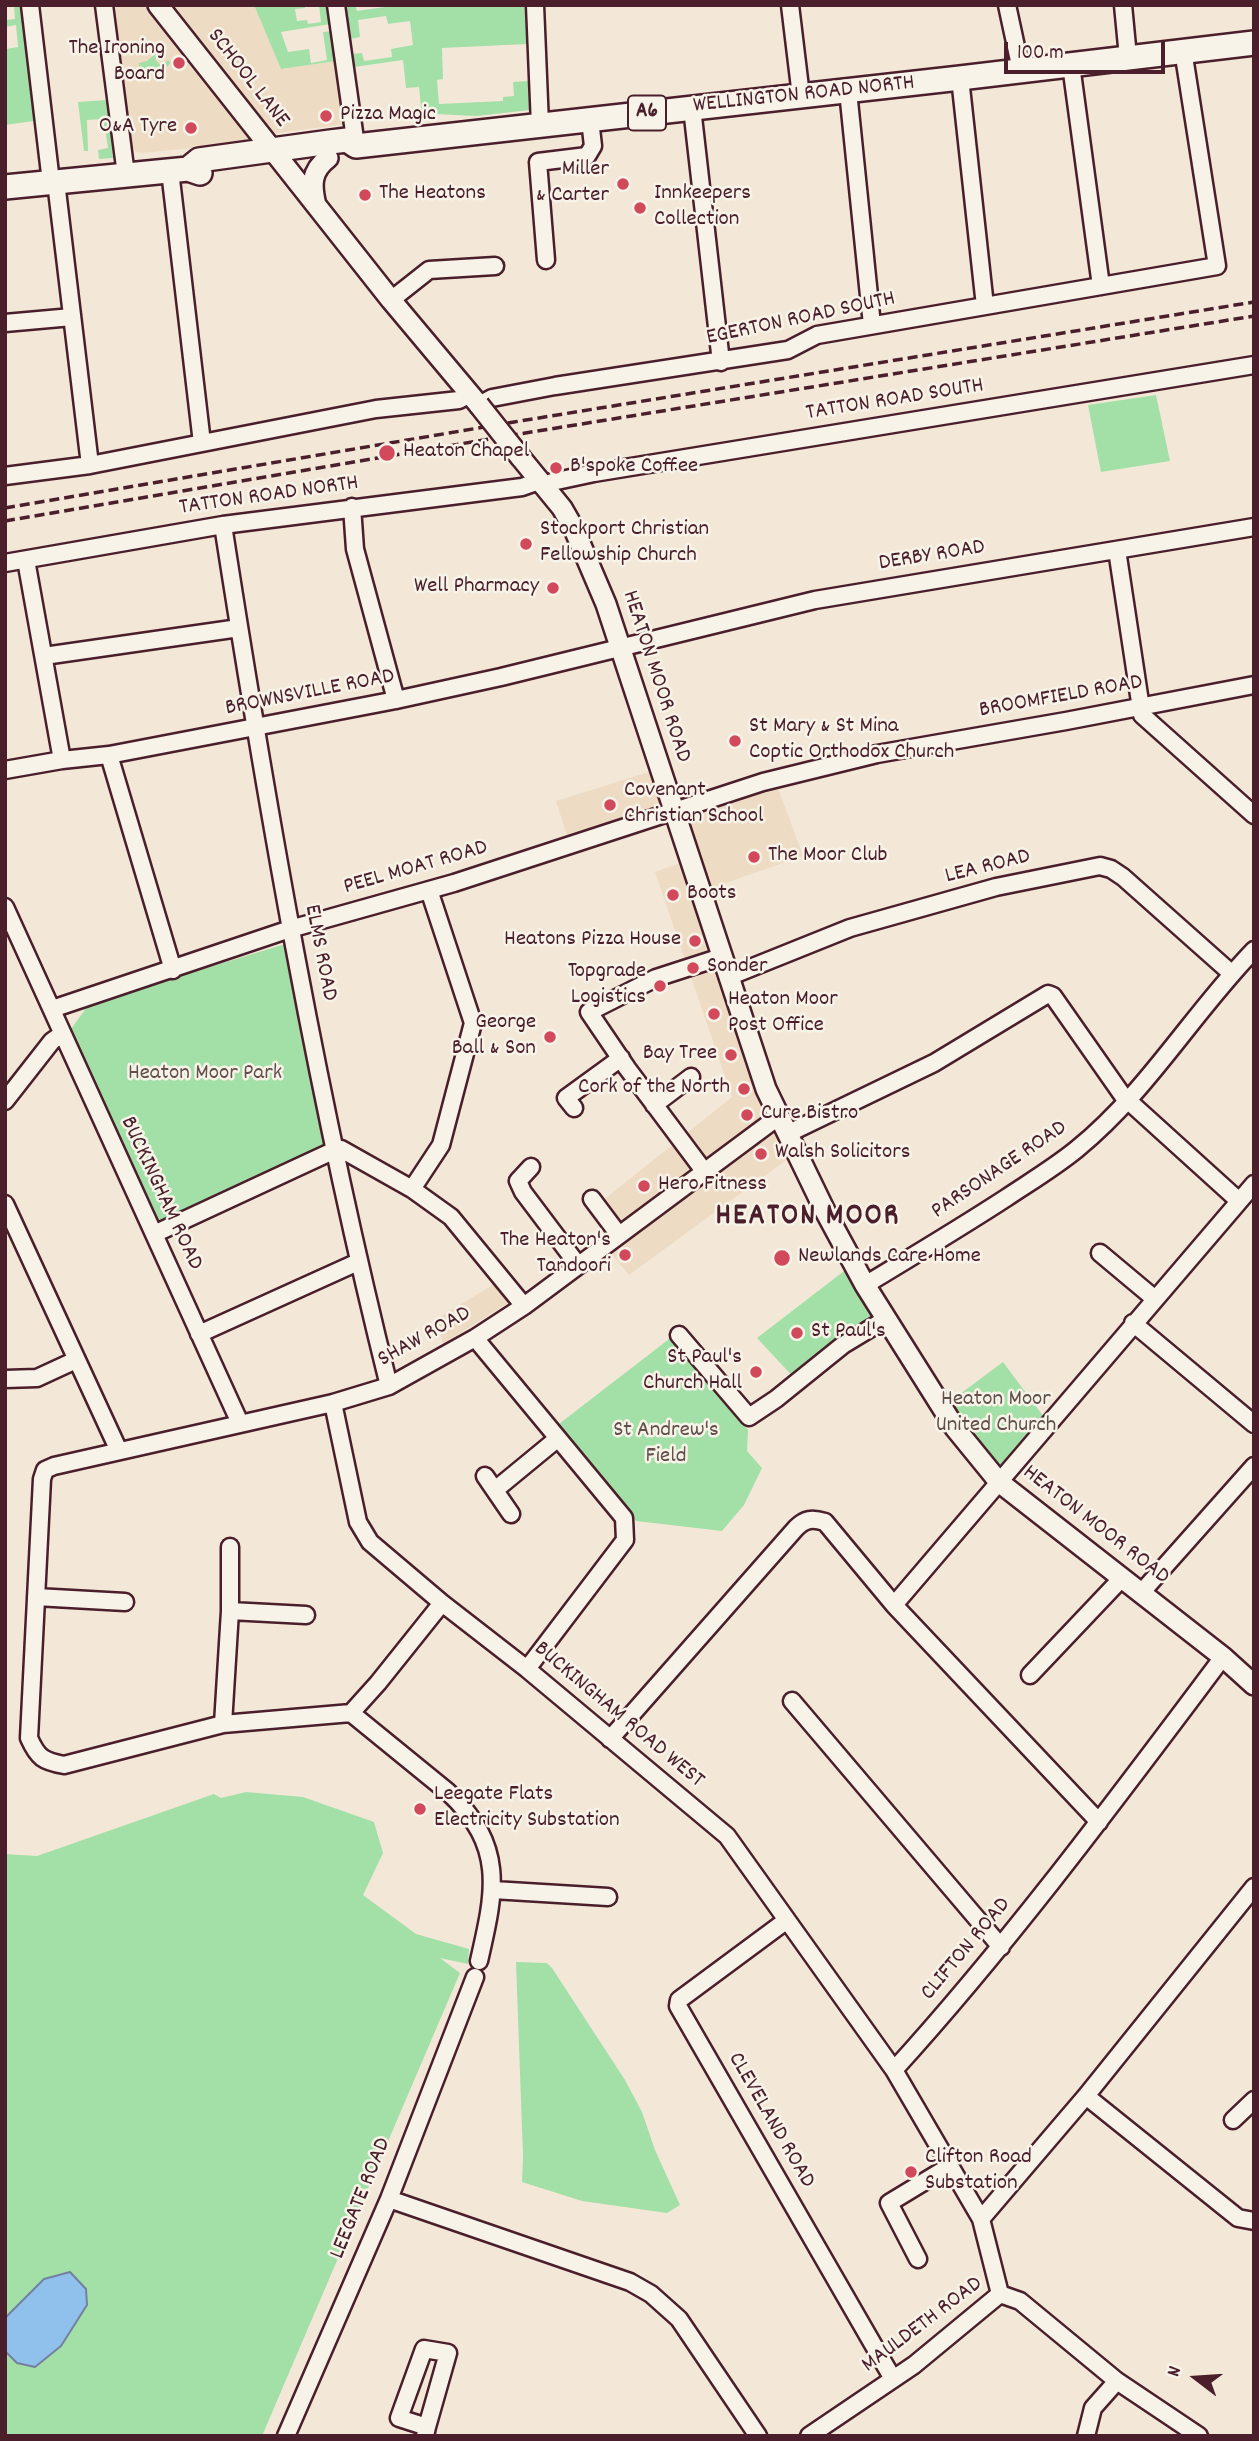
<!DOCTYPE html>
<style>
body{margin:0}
#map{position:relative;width:1259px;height:2441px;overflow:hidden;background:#f3e8d7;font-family:Dekko,sans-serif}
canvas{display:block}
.frame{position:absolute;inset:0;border:7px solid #4a1f2b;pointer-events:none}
.north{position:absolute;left:1161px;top:2343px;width:70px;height:70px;-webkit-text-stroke:5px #f7f3e8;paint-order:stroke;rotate:287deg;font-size:19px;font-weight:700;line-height:28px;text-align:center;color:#4a1f2b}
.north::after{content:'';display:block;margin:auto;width:24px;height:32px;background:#4a1f2b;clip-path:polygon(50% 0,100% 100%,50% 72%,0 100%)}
.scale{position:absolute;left:1004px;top:42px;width:161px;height:32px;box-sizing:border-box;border:4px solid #4a1f2b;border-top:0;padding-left:9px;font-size:21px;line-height:24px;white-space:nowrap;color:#4a1f2b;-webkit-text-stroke:5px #f7f3e8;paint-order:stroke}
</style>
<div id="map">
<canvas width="1259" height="2441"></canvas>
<div class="frame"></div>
<div class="north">N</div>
<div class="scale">100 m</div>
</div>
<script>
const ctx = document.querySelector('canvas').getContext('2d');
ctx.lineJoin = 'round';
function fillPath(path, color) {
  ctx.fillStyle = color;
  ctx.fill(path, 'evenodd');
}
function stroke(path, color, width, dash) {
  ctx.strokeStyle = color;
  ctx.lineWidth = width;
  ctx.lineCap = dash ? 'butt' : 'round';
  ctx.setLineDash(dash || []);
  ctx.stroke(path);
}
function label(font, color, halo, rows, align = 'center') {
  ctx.font = font + ' Dekko,sans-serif';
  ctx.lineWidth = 5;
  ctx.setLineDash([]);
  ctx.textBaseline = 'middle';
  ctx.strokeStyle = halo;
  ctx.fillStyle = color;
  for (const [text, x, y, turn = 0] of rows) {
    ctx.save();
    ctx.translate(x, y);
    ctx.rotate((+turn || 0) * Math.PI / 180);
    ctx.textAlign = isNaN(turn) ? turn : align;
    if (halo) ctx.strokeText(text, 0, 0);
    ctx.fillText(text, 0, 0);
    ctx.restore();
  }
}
fillPath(new Path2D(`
 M114,5H254L281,69L336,61L345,124L278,133L224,145L141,153L135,151L131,145Z
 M652,771L664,808L568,839L556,801Z
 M778,788L803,856L709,889L687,818Z
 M680,863L712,966L763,1103L780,1143L789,1158L629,1275L605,1246L615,1239L592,1209L732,1097L655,872Z
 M496,1283L508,1303L443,1344L436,1319Z`), '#eedbc3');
fillPath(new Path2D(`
 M14,5H20L34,121L5,125V44L6,49L18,47L16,25L5,27V20L15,19Z
 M254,5H305V8L295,9L297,21L307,20L308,24L321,22L319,5H327L330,24L281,32L288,52L309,49L311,63L327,60L323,32L331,31L336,61L281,69Z
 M345,5H355L357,11L385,7V5H525L527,44L442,48L443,79L437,80L439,104L503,101V97L514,96L513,82L529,81L530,110L476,116L436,114L410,117L409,109L421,107L419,87L406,88L403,60L354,67L352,54L362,53L364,61L392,57L391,49L413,45L410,21L388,24L386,16L358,20L360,37L350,39Z
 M160,50L163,53L155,59L161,66L168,60L171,63L158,74L123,79L122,72L139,69V63L147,61Z
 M107,100L113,158L99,159L98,150L108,148L105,128H103L102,119L87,120L88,151H84L78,102Z
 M1156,395L1170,461L1101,472L1088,405Z
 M285,944L324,1147L159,1221L71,1029L89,1004Z
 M848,1268L872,1314L797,1381L757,1338Z
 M673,1336L748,1430L747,1451L762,1468L744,1505L722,1531L636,1521L555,1427Z
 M1003,1362L1047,1421L998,1476L948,1403Z
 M246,1792L303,1797L374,1822L383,1853L363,1895L416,1934L469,1949L468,1964L440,1958L460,1973L262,2436H5V1854L37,1856L214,1794L221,1798Z
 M516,1962L547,1963L552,1968L625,2080L642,2112L655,2150L680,2205L667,2213L582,2201L522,2182L523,2156Z`), '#a3e0a7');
const water = new Path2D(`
 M70,2272L86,2289L87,2305L61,2346L35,2367L17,2363L5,2351V2318L44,2279Z`);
fillPath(water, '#90c0ec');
stroke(water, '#74809f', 2);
const minor = new Path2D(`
 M30,5L51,182
 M104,5L126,175
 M336,5L356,146
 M535,5L540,125
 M790,5L801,96
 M1007,5L1021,70
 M1123,5L1128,57
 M1071,65L1101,286
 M960,78L985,306
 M848,91L872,325
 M692,108L721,362
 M170,171L202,443
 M56,182L90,465
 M546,260L538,162L587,156L593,146L590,120
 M391,300L429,270L495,266
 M5,323L72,317
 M479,405L492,398L555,386L788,350L817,335L1217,266L1183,50
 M5,476L90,465L376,409L459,400L470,394
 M545,487L552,482L594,473L1254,365
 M352,507L355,549L396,700
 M223,525C268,814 318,1102 389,1386
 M1117,550L1142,715L1254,815
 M26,560L62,760
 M5,563L223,525L522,487L539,481
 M44,656L239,628
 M109,755L173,970
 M5,770L62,760L109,755L396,700L501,677L815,600L1254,527
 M5,907L240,1423
 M728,977L850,928L996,887L1100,866L1111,869L1123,877L1231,973
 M52,1009L290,929L454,883L763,782L877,754L1066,721L1254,685
 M5,1101L52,1041L62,1034
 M654,1105L691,1077
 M574,1108L566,1098L621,1058
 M787,1134L934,1063L1048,994L1053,996L1123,1096L1239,1201
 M531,1167L518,1181L523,1192L578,1265
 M704,1171L627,1068L589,1012L656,978L721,957
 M412,1189L441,1145L473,1023L429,890
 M592,1199L619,1235
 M5,1204L119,1451
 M154,1234L335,1150L341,1149L412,1189L451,1217L524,1306
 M1100,1253L1155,1299
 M865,1285C913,1256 960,1228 1006,1198C1030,1182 1055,1167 1077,1149C1147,1092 1192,1014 1254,950
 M1133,1323L1254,1424
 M199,1334L358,1262
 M679,1335L749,1417L776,1399L843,1345L886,1319
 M475,1338L624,1518L625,1540L527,1669
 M5,1379L37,1378L76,1360
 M333,1403L358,1522L370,1542L442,1603L527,1669L727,1836L894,2070
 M485,1476L511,1514
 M495,1490L557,1439
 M1141,1593L1254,1466
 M36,1597L125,1602
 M442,1603L378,1683L351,1713L223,1724L64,1765C43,1761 38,1758 29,1738L42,1479L45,1470L54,1466L333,1403L389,1386L475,1338L524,1306L778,1117
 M894,1605L1254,1184
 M230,1611L306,1615
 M1030,1675L1122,1578
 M792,1701L1001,1947
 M351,1713L448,1792C506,1846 495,1891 479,1961
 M223,1724L230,1611V1547
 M610,1739L796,1528C805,1519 812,1518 825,1522L894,1605L1099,1822
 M493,1890L608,1897
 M787,1920L679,2000L678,2006L893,2379
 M1086,2096L1238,2218L1254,2221
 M1233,2120L1254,2100
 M389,2199L630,2282L651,2294L679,2319L758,2436
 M981,2219L1086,2096L1254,1887
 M918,2259L889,2203L950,2166
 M1000,2294L981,2219L894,2070C1012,1940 1117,1798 1223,1657
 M1000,2294L1020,2301L1117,2381L1199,2436
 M286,2436L389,2199L475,1977
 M425,2436L427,2427L448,2353L424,2349L399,2418L427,2427
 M809,2436L914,2365L1000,2294
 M1086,2436L1093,2408L1117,2381`);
const major = new Path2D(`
 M158,5L391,300L479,405
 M316,205C311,185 311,171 328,158
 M521,458L562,508L574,529L606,604L766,1089L825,1211L865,1285L955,1428L999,1482L1223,1657L1254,1685`);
const highway = new Path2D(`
 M188,169L199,160L330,142L347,140L356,146L960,78L1254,43
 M5,187L188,169L200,173`);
stroke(minor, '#4a1f2b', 21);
stroke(major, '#4a1f2b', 24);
stroke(highway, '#4a1f2b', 28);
stroke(minor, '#f7f3e8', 16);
stroke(major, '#f7f3e8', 19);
stroke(highway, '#f7f3e8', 23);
stroke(new Path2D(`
 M5,508L514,422L1254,302
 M5,521L519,434L1254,316`), '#4a1f2b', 3.5, [10, 5]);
const majorBridge = new Path2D(`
 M479,405L521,458`);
stroke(majorBridge, '#4a1f2b', 24, []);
stroke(majorBridge, '#f7f3e8', 19);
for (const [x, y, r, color] of [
 [179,63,7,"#d1495b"],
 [326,116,7,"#d1495b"],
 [191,128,7,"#d1495b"],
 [623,184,7,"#d1495b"],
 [365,195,7,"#d1495b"],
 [640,208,7,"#d1495b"],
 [387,453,9,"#d1495b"],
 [556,468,7,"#d1495b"],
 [526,544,7,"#d1495b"],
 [553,588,7,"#d1495b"],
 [735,741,7,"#d1495b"],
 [610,805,7,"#d1495b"],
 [754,857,7,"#d1495b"],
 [673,895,7,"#d1495b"],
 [695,941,7,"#d1495b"],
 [693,968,7,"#d1495b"],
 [660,986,7,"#d1495b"],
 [714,1014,7,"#d1495b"],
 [550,1037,7,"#d1495b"],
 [731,1055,7,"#d1495b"],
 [744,1089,7,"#d1495b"],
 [747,1115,7,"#d1495b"],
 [761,1154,7,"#d1495b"],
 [644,1186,7,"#d1495b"],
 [625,1255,7,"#d1495b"],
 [782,1258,9,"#d1495b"],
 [797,1333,7,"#d1495b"],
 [756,1372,7,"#d1495b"],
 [420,1809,7,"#d1495b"],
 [911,2172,7,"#d1495b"]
]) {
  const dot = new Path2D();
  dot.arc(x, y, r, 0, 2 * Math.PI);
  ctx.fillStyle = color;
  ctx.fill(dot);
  stroke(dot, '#f7f3e8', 2.5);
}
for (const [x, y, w] of [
 [647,113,38]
]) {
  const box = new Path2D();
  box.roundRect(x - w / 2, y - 17.5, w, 35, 5);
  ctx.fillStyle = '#f7f3e8';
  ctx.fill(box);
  stroke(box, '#4a1f2b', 2);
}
label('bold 21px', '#4a1f2b', null, [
 ["A6",647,113]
]);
label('23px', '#4a1f2b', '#f7f3e8', [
 ["The Ironing",165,50,"right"],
 ["Board",165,76,"right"],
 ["Pizza Magic",340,116],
 ["O&A Tyre",177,128,"right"],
 ["Miller",609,171,"right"],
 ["& Carter",609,197,"right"],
 ["The Heatons",379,195],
 ["Innkeepers",654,195],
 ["Collection",654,221],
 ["Heaton Chapel",403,453],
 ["B'spoke Coffee",570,468],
 ["Stockport Christian",540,531],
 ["Fellowship Church",540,557],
 ["Well Pharmacy",539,588,"right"],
 ["St Mary & St Mina",749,728],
 ["Coptic Orthodox Church",749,754],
 ["Covenant",624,792],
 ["Christian School",624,818],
 ["The Moor Club",768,857],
 ["Boots",687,895],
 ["Heatons Pizza House",681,941,"right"],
 ["Sonder",707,968],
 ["Topgrade",646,973,"right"],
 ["Logistics",646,999,"right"],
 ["Heaton Moor",728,1001],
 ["Post Office",728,1027],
 ["George",536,1024,"right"],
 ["Ball & Son",536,1050,"right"],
 ["Bay Tree",717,1055,"right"],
 ["Cork of the North",730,1089,"right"],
 ["Cure Bistro",761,1115],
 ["Walsh Solicitors",775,1154],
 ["Hero Fitness",658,1186],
 ["The Heaton's",611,1242,"right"],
 ["Tandoori",611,1268,"right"],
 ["Newlands Care Home",798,1258],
 ["St Paul's",811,1333],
 ["St Paul's",742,1359,"right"],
 ["Church Hall",742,1385,"right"],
 ["Leegate Flats",434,1796],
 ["Electricity Substation",434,1822],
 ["Clifton Road",925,2159],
 ["Substation",925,2185]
], 'left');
label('23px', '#4a1f2b', '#f7f3e8', [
 ["SCHOOL LANE",247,79,52],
 ["WELLINGTON ROAD NORTH",804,96,-6],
 ["EGERTON ROAD SOUTH",801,320,-12],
 ["TATTON ROAD SOUTH",895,401,-9],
 ["TATTON ROAD NORTH",269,497,-8],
 ["DERBY ROAD",932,557,-9],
 ["HEATON MOOR ROAD",655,677,72],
 ["BROWNSVILLE ROAD",310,694,-11],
 ["BROOMFIELD ROAD",1061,698,-10],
 ["LEA ROAD",988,868,-14],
 ["PEEL MOAT ROAD",416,869,-16],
 ["ELMS ROAD",319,953,79],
 ["PARSONAGE ROAD",1000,1171,-34],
 ["BUCKINGHAM ROAD",160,1194,65],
 ["SHAW ROAD",425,1338,-29],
 ["HEATON MOOR ROAD",1095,1526,38],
 ["BUCKINGHAM ROAD WEST",618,1716,40],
 ["CLIFTON ROAD",967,1950,-50],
 ["CLEVELAND ROAD",770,2121,60],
 ["LEEGATE ROAD",362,2199,-68],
 ["MAULDETH ROAD",923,2326,-37]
]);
label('23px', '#604f4a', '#f7f3e8', [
 ["Heaton Moor Park",205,1075],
 ["Heaton Moor",996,1401],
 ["United Church",996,1427],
 ["St Andrew's",666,1432],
 ["Field",666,1458]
]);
ctx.letterSpacing = '2px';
label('bold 30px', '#4a1f2b', '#f7f3e8', [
 ["HEATON MOOR",808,1219]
]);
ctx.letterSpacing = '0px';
</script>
